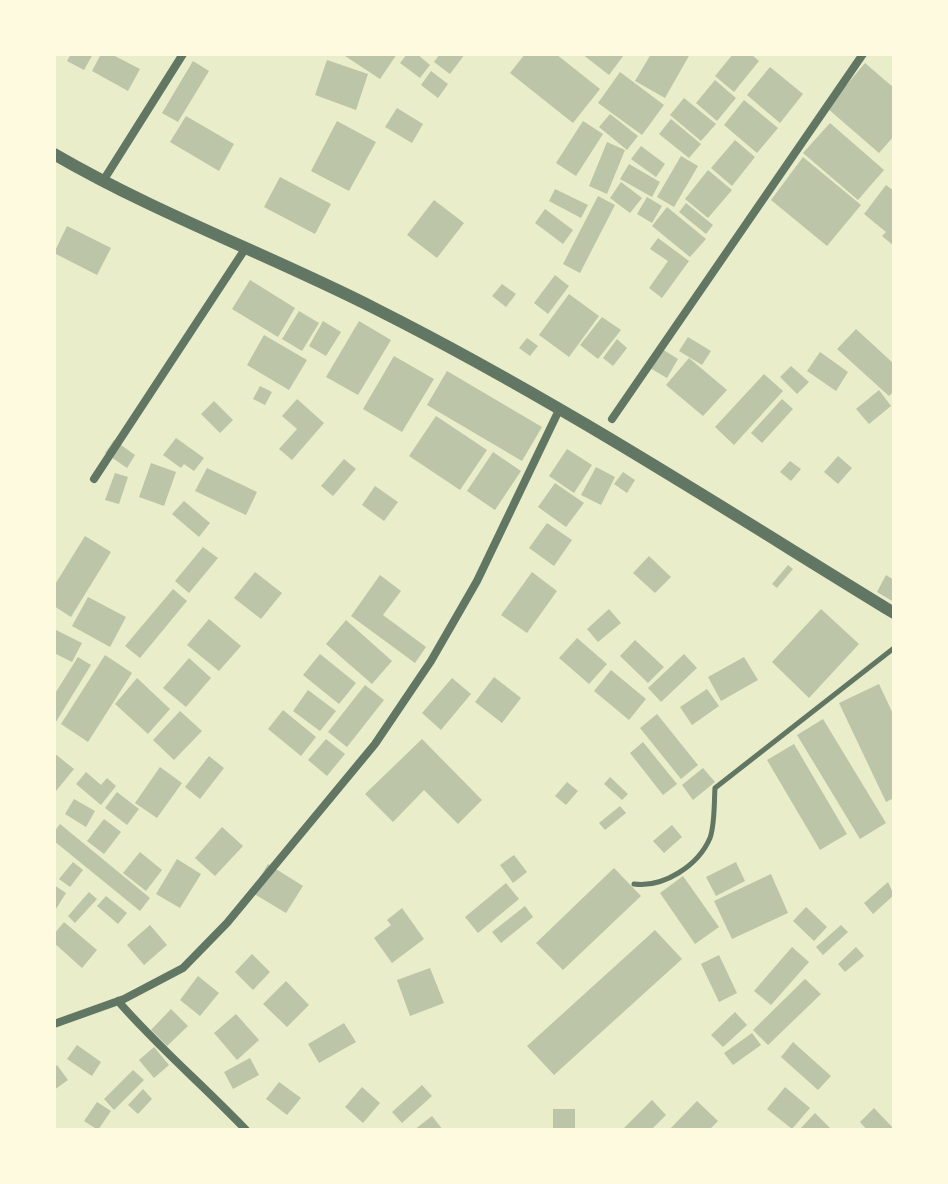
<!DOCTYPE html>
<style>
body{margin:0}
#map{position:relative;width:948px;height:1184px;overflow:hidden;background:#e9edc9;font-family:"Roboto Serif",serif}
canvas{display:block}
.frame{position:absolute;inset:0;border:56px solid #fefae0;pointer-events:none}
</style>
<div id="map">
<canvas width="948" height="1184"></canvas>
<div class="frame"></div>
</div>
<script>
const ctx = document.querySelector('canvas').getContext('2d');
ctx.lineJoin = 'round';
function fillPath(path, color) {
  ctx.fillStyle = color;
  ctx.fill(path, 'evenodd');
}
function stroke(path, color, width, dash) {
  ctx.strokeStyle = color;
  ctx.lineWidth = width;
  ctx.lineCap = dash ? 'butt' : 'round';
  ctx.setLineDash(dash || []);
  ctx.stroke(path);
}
fillPath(new Path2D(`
 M71,54H93L84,70L67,61Z
 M101,54H111L140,69L128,91L92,71Z
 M342,54H397L380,79Z
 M407,54H417L430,65L420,78L400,63Z
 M440,54H465L450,74L434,62Z
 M525,54H556L600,89L573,123L510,73Z
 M582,54H622L624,55L609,75Z
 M651,54H690L665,98L635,81Z
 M733,54H751L759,61L734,92L715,76Z
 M327,60L368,74L356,110L315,95Z
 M193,61L209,71L178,122L162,113Z
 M865,63L894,88V136L879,153L827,108Z
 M770,67L803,94L780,123L747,95Z
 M431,71L448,84L438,98L421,85Z
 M620,72L664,105L642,135L598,103Z
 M715,80L736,98L717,121L696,103Z
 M684,98L716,124L701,141L670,115Z
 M744,100L778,128L757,153L724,125Z
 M397,108L423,124L412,143L385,127Z
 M610,114L638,136L627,150L599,127Z
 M186,116L234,144L219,171L170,142Z
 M671,119L701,144L689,158L659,134Z
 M337,121L376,142L349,191L311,171Z
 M583,121L603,134L576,176L556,163Z
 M830,123L884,170L858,200L803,153Z
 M735,140L755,157L732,186L711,168Z
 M607,142L625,150L607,194L589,186Z
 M641,146L665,164L656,177L631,159Z
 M681,156L698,166L674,207L657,197Z
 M803,157L861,205L827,246L771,200Z
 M629,164L660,182L652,197L620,179Z
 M708,170L732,190L708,218L685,199Z
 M280,177L331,204L315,234L264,207Z
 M621,182L642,198L630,213L610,198Z
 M886,185L894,191V246L882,236L886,232L864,214Z
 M555,189L588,205L581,218L549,201Z
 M598,196L615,205L580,273L563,264Z
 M647,197L662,206L652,223L637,214Z
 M434,200L464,223L437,258L407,235Z
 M686,203L713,225L706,234L679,212Z
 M667,207L706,239L690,257L652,226Z
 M545,209L573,230L563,244L535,223Z
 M67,226L111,248L97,275L54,253Z
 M658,238L689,261L662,298L649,288L668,261L650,249Z
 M555,275L569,286L548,314L534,303Z
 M250,280L295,308L278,337L232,309Z
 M502,284L516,294L506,307L492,296Z
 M569,294L599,316L569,357L539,335Z
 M299,311L319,323L302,351L282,339Z
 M602,317L621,330L598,359L580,345Z
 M323,321L341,332L326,356L309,346Z
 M359,321L391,340L358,395L326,377Z
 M856,329L894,364V391L889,396L837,349Z
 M264,335L307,360L289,390L247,365Z
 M688,337L711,351L702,365L679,351Z
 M527,338L538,346L530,356L519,348Z
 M617,339L627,348L613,366L603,358Z
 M662,349L678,359L667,378L650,368Z
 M820,352L848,372L836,391L807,371Z
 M394,356L434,379L402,432L363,409Z
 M689,358L727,390L703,416L666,385Z
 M791,366L809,382L797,394L780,377Z
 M447,371L542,427L522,461L427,405Z
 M764,374L783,391L734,445L715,427Z
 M260,386L272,392L265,405L253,399Z
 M879,390L891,406L869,424L856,409Z
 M297,399L324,423L292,460L279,449L297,429L282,416Z
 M782,399L793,409L762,443L751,433Z
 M214,401L233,420L220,433L201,414Z
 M436,416L487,450L460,490L409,456Z
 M176,438L204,458L194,471L184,464L181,468L163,455Z
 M114,440L135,455L127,468L105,453Z
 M567,449L592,465L574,493L549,476Z
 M493,452L521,471L495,510L467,491Z
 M838,456L852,468L838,484L824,472Z
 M344,459L356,469L333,496L321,486Z
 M790,461L801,469L791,481L780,472Z
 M151,463L176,472L164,506L139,497Z
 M596,467L615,477L601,505L581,495Z
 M207,468L257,492L246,515L195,491Z
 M623,472L635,480L627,493L614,484Z
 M115,473L128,477L119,504L105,500Z
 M555,483L584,503L566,527L538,507Z
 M375,486L398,502L384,521L362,505Z
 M184,501L210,523L199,537L172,514Z
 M547,523L572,540L554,566L529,548Z
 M85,536L111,552L71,617L54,606V586Z
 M203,547L218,558L189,593L175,581Z
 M649,556L671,577L655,593L633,573Z
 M788,565L793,569L777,588L772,584Z
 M255,572L282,593L261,619L234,598Z
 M532,572L557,591L527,633L501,615Z
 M380,575L401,591L383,615L426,647L415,663L351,616Z
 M886,575L894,580V602L877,592Z
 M173,589L187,601L140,658L125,646Z
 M88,597L126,617L110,647L72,626Z
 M609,609L621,623L598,642L587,629Z
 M821,609L859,644L809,698L772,662Z
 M209,619L241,646L219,671L187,645Z
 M346,620L392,661L372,684L326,644Z
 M54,629L82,643L72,662L54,653Z
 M577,638L607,664L589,684L559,658Z
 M635,640L664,667L648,683L620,656Z
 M320,654L356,683L339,704L303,675Z
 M684,654L697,668L661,702L648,688Z
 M105,655L132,673L88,742L61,724Z
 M78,657L91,665L54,725V695Z
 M744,657L758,680L721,701L708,677Z
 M189,658L211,678L186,707L163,688Z
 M611,670L646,699L629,720L594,691Z
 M494,677L521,698L502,723L475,702Z
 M137,678L170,709L148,734L115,704Z
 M452,678L471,694L441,730L422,713Z
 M879,684L894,716V798L886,802L839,703Z
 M365,685L384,700L347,747L328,732Z
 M707,689L719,706L692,725L680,707Z
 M308,690L336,711L320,731L293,711Z
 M283,710L316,737L301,756L268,729Z
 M180,711L202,731L174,760L153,740Z
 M657,714L698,765L681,779L640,728Z
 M823,719L886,823L860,839L797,735Z
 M326,739L345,754L327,776L308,760Z
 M422,739L482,800L458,824L424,790L393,822L365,794Z
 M643,742L677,784L663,795L630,753Z
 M794,744L847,834L820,850L767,760Z
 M54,753L74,769L56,791L54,789Z
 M209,756L224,768L200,799L185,787Z
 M160,767L182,783L157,818L135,803Z
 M703,768L715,782L693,800L682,785Z
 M86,772L101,785L107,778L116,786L101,805L76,784Z
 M610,777L628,794L622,800L604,784Z
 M567,782L578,791L566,805L555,796Z
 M117,792L139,809L127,825L105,808Z
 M74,799L95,811L86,827L65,814Z
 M620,806L626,813L605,830L599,823Z
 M104,819L121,832L104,854L87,841Z
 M60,824L150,898L140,911L54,841V832Z
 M672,825L682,837L664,853L653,841Z
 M222,827L243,846L215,876L195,858Z
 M140,852L162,870L146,891L123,873Z
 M514,855L527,872L513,883L500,865Z
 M177,859L201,874L180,908L156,894Z
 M73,862L83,870L70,887L59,879Z
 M736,862L745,881L716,896L706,877Z
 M268,864L303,886L286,913L251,892Z
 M614,868L641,896L563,970L536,943Z
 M771,874L788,913L732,939L714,901Z
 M683,876L719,927L695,944L660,893Z
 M888,882L894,895L873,914L864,903Z
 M506,883L519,899L478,933L465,917Z
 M54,885L66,893L54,912Z
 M89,892L97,899L75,923L68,916Z
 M106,896L127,913L118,924L97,906Z
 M525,906L533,917L501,943L492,932Z
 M806,907L827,927L814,941L793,921Z
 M402,908L424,939L392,963L374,938L391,925L387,920Z
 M64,922L97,950L82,968L54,943V934Z
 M150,925L167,945L144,965L127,945Z
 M841,925L848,932L823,955L816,947Z
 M655,930L682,959L554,1075L527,1046Z
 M792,947L809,962L771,1005L754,991Z
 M856,947L864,956L845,972L838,964Z
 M252,954L270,972L253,990L235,972Z
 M719,955L737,993L719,1002L701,964Z
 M430,968L444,1003L410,1016L397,980Z
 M198,976L219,993L200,1016L180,1000Z
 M805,979L821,994L768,1045L753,1030Z
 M286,981L309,1005L287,1027L263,1004Z
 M171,1009L188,1026L167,1046L151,1030Z
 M735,1012L747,1025L723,1047L711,1035Z
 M236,1014L259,1040L237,1060L214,1033Z
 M344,1023L356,1042L319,1063L308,1044Z
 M752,1033L761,1045L733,1065L724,1053Z
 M793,1042L831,1076L818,1090L781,1057Z
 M77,1045L101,1062L92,1076L67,1059Z
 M154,1047L169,1065L154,1078L139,1060Z
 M250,1058L259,1075L233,1089L224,1072Z
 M57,1065L68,1080L54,1090V1068Z
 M133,1070L144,1080L114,1110L104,1099Z
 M279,1082L301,1098L287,1115L266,1099Z
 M422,1085L432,1096L402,1123L392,1112Z
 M362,1087L380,1103L363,1123L345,1107Z
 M785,1087L810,1108L792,1129L767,1109Z
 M143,1089L152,1099L138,1114L128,1105Z
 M652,1100L666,1115L651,1130H622Z
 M697,1101L718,1121L709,1130H669Z
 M97,1102L111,1111L98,1130L84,1121Z
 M874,1108L894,1129V1130H867L860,1122Z
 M553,1109H575V1130H553Z
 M815,1113L832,1130H799Z
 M432,1116L443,1130H414Z`), '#bcc5a7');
stroke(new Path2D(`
 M634,884C663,888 698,866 710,838C715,824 714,802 715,788L894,648`), '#617663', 5);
stroke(new Path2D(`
 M103,181L183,54
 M612,419L863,54
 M94,479L245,249
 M118,1001C158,1047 204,1086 246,1130
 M54,1024L124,999L183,968L227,923L375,744L431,661L477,581L560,408`), '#617663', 8);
stroke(new Path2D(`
 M54,154C157,214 270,255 376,309C555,399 724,509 894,613`), '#617663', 12);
</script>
